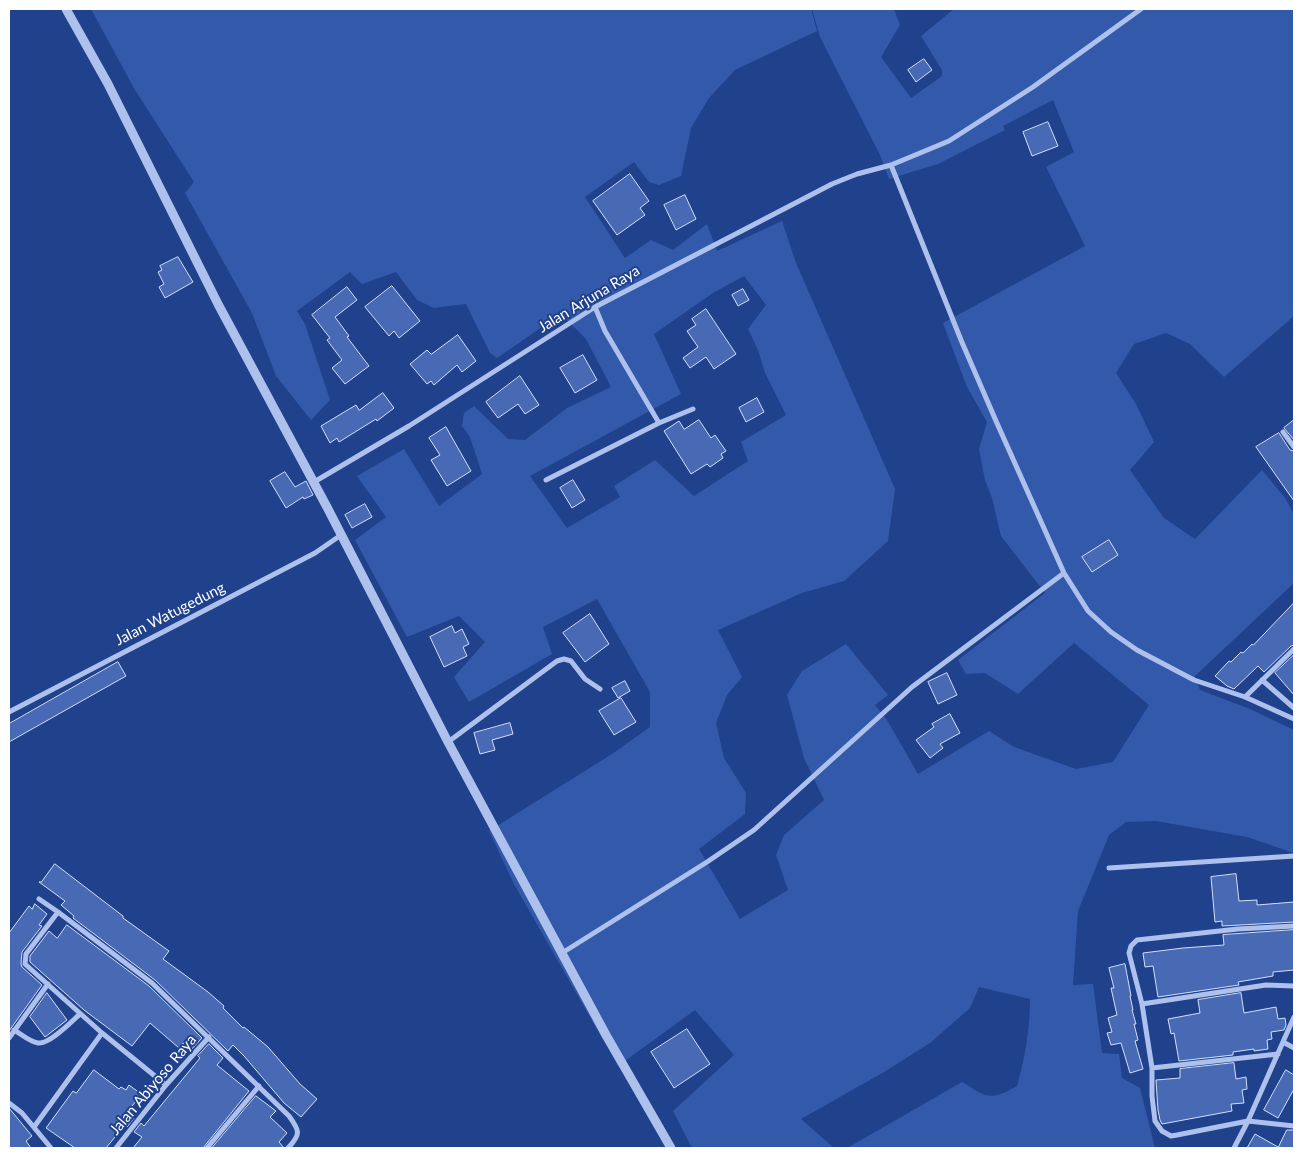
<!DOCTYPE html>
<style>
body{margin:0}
#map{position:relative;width:1303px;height:1157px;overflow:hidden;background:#20418c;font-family:Lato,sans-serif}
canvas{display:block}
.frame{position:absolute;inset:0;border:10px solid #fff;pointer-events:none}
</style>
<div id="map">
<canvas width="1303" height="1157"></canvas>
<div class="frame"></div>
</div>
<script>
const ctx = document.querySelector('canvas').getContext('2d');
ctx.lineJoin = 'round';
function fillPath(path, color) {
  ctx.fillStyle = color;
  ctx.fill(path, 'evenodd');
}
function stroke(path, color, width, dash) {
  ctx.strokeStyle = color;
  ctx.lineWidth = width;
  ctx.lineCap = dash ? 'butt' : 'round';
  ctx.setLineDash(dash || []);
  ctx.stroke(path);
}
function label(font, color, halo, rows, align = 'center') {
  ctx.font = font + ' Lato,sans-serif';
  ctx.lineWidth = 4;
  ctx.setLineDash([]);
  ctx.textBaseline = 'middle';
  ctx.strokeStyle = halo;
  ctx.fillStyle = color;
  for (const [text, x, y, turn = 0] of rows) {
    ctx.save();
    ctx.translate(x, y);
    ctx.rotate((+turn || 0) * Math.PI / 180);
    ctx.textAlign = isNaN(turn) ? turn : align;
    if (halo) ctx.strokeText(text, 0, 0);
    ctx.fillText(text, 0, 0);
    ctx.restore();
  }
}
fillPath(new Path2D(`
 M91,9H811L817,31L735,70L709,98L691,128L681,176L659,185L649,182L634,162L585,197L625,258L651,240L673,250L707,224L717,251L782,221L796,263L895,489L888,541L844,581L802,593L718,630L742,677L727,695L716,723L724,758L746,793L745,814L699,849L740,919L788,890L776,855L784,835L824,800L804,758L787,695L802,671L846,644L888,695L875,705L887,720L918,774L989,731L1014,747L1076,769L1113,762L1149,705L1074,643L1018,694L985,673L966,674L958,660L1045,593L1001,536L992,498L985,480L979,449L987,422L967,387L943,323L1085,246L1046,167L1074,152L1053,100L1003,126L1005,130L938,164L889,179L880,155L820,37L812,9H894L900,25L881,57L911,98L942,76V70L921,36L954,9H1294V316L1224,377L1190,344L1166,333L1134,344L1116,373L1136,404L1154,442L1130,470L1164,518L1195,539L1262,470L1285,498L1294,514V583L1195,676L1200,690L1250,709L1294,730V853L1247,837L1156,821L1126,822L1109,835L1078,911L1073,985L1093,984L1102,1053L1119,1054L1122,1078L1140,1088L1155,1148H850L849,1147L962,1082C987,1097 989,1102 1017,1086C1025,1057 1030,1030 1030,999L979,987L970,1008L930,1043L884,1072L801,1119L834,1148H692L673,1111L734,1055L695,1010L618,1066L514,884L489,831L612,754L650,727V692L597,599L543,627L552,654L469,702L454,677L485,642L459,616L407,637L355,540L386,517L357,476L404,449L439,506L482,474L470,437L462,426L464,413L474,406L508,439L525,440L567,408L611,387L586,339L561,314L497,358L490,353L466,304L434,308L417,300L396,272L362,284L350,272L297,311L305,324L330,400L311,420L276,376L252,313L185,193L194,182L135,90ZM744,276L766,305L748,329L758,350L765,373L786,415L741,442L748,461L694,496L655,460L614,486L620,497L567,528L530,476L681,394L654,334L713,293Z`), '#335aaa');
const building = new Path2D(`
 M924,59L932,70L916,82L908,70Z
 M1048,122L1058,146L1032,156L1023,132Z
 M630,174L649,201L640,208L645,215L617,235L593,201Z
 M685,195L696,219L676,230L664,205Z
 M178,257L193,282L165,298L159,287L164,284L158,272L162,270L160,266Z
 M392,286L420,321L399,338L394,331L389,336L365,307Z
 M347,287L357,300L335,317L349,336L347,337L369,366L345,384L332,368L342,360L327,340L330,338L312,315Z
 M743,289L749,300L738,306L732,295Z
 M706,309L736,354L714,369L706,357L690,368L683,358L698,347L687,331L696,325L692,319Z
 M458,335L476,361L462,372L457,365L434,385L431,381L427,384L410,364L427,350L431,354Z
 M583,355L597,380L575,393L560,368Z
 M520,376L539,405L525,414L518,404L498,418L486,402Z
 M383,393L394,408L377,421L376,419L339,442L337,438L330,443L321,426L356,405L359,410Z
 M757,398L764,412L746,422L739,408Z
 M699,420L711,438L715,435L726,451L721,454L723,458L710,467L707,464L691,474L664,431L679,421L684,429Z
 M1294,420V440L1284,428Z
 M446,427L471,471L447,486L431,460L440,455L429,438Z
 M1279,433L1290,450L1294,451V501L1256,447Z
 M285,472L295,487L306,481L313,495L304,499L303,497L286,508L270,481Z
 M573,480L585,500L572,508L560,488Z
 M365,504L372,517L352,528L345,515Z
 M1109,540L1118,555L1092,572L1082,557Z
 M1294,603V645L1291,646L1264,672L1258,666L1234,689L1227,686L1215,676L1229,661L1231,662L1241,652L1243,653L1252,644L1253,645Z
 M590,614L609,644L585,662L563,633Z
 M452,626L455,633L462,629L469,644L463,647L467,656L444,667L430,637Z
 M1294,655V695L1275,673Z
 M118,662L126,676L9,742V724Z
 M947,673L957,695L938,704L928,682Z
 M625,681L630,691L618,698L612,688Z
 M621,698L636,722L614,735L599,711Z
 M950,714L960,733L940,744L943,748L930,758L916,740L934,727L932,724Z
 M510,723L513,734L492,740L495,750L480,754L474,733Z
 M55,864L123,916V918L169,951L163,959L208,992L224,1006L223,1008L243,1028L244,1027L268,1047L300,1084L317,1099L301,1117L284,1103L244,1056L233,1045L228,1051L155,980L73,918L74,916L61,905L65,901L39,882H41Z
 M1236,874L1239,901L1257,900V905L1294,902V922L1222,926V921L1215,922L1211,877Z
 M35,904L47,914L39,925L42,926L22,952L21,964L22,967L42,985L9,1031V933L29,906L32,909Z
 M67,925L149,986L202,1038L191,1050L183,1043L179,1048L150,1023L132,1046L84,1010L30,962V956L49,931L57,938Z
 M1294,930V970L1273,972V976L1238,982L1239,985L1158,997L1153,966L1145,967L1143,953L1183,948L1224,945L1223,935Z
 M1125,964L1131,996H1130L1133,1010H1132L1136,1024H1134L1138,1040L1135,1041L1143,1069L1130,1073L1121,1043L1111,1045L1107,1033L1112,1032L1108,1018L1117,1015L1111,988H1114L1109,968Z
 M47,993L67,1020L45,1037L30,1017Z
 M1241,993L1244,1013L1276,1007L1278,1019L1285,1018L1286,1025L1284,1030L1271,1032L1272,1039L1267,1040L1268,1049L1254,1051V1049L1233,1052V1055L1179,1061L1174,1033L1171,1034L1168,1019L1200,1013L1198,1000Z
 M687,1029L710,1064L674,1088L651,1052Z
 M209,1044L223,1058L217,1065L249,1091L203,1148H133L142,1137L134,1132L141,1123L144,1126L200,1058L198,1056Z
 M1234,1063L1236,1079L1246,1077L1247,1089L1242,1090L1244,1103L1231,1104L1232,1111L1162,1124L1160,1120L1158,1110L1156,1080L1180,1078V1069Z
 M94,1070L119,1089L121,1087L126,1090L129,1085L141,1094L127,1113L134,1118L127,1127L125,1125L106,1148H75L46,1128L73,1091L76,1093Z
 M1286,1070L1294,1075V1089L1278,1118L1264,1110Z
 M256,1096L276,1111L270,1117L287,1133L279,1142L284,1148H212Z
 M9,1108L32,1136L26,1141L31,1148H9Z
 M1287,1130H1294V1148H1247L1255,1134L1278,1147Z`);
fillPath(building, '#486ab4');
stroke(building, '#d2dff9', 1);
stroke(new Path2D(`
 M891,165L961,340L996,421L1064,573L1088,611L1111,632L1137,650L1194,680L1245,697L1294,719
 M595,307L605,331L659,423L693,409
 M1283,432L1294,447
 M546,480L659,423
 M314,482L409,426L595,307L832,184L857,174L891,165L949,141L1033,87L1141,9
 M1262,680L1294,708
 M1245,697L1294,649
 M9,712L315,553L341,535
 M448,742L557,661L564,659L571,661L585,679L600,689
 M1109,868L1294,856
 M39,899L58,912L152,983L289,1116C300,1131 301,1134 288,1148
 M58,912L26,954L25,964L102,1033L166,1085
 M1294,926L1238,929L1137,940L1131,946L1129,953L1142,1004L1152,1068V1096L1155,1121L1162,1131L1171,1136L1177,1135L1248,1121L1294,1126
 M562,953L707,862L754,830L912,687L1064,573
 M1142,1004L1266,985L1294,986
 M14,1030C21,1034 30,1042 38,1043C49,1045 72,1021 80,1014
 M9,1038L48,984
 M1283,1042L1294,1048
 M1152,1068L1278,1054
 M9,1103L22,1113L51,1148
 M34,1127L102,1033
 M116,1148L166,1085L209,1037
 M207,1148L259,1086
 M1234,1148L1248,1121L1294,1017`), '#adc1ec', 5);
stroke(new Path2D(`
 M66,9L108,84L218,304L328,509L448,742L606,1035L671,1148`), '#adc1ec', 9);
label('15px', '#fff', '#20418c', [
 ["Jalan Arjuna Raya",589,299,-31],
 ["Jalan Watugedung",170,614,-27],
 ["Jalan Abiyoso Raya",153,1085,-50]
]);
</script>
